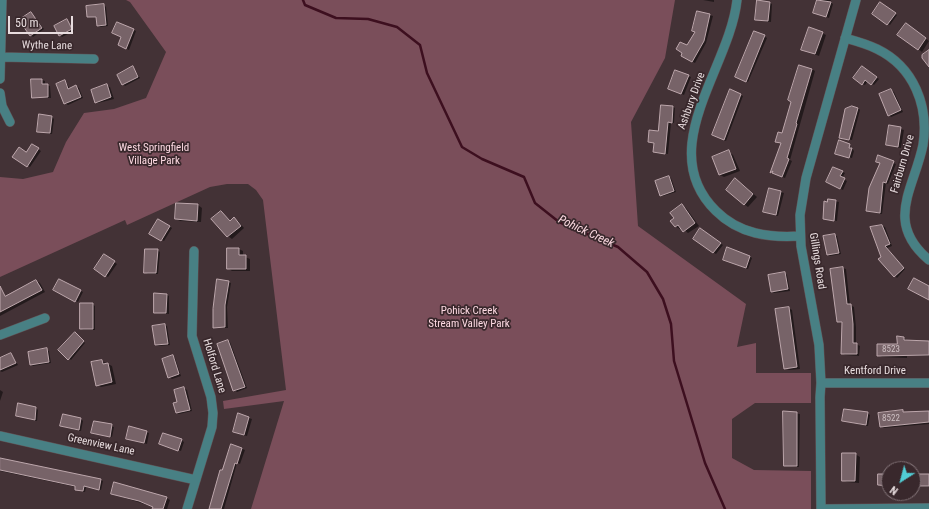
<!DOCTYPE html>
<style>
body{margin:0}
#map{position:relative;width:929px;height:509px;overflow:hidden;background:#433236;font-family:"Roboto Condensed",sans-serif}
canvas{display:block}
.north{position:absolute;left:881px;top:461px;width:40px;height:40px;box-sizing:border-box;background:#39282c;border:1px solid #7f7074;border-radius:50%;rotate:216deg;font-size:11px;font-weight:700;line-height:16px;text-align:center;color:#e8dddf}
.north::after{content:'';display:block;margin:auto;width:14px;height:18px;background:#51ccd4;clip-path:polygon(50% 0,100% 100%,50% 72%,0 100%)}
.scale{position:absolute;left:8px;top:16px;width:65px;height:18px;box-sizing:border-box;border:2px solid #e8dddf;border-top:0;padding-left:5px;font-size:12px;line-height:14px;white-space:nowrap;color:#e8dddf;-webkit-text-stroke:3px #39282c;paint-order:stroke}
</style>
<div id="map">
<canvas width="929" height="509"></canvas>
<div class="north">N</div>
<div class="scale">50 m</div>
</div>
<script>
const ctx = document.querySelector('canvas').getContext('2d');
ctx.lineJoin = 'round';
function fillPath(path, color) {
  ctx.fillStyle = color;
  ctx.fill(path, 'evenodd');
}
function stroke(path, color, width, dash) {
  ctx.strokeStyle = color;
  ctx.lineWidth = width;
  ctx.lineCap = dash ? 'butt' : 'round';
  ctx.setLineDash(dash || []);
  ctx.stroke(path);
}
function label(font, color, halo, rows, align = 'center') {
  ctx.font = font + ' "Roboto Condensed",sans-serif';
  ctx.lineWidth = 3.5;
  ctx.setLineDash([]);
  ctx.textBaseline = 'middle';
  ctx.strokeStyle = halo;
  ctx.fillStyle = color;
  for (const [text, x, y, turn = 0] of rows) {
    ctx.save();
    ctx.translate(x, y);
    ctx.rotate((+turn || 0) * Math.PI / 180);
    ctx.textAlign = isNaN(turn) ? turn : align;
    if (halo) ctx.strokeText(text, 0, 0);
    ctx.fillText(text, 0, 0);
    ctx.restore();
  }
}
fillPath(new Path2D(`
 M126,0H675L665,58L631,122L638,226L746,304L737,347L756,343V373H811V403H755L732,419V458L754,470L811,471V509H251L284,401L224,409L223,401L286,390L263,200L256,190L248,184H227L210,187L127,225L125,220L0,277V177L23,179L53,172L66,142L84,113L114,109L146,98L166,52L130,2Z`), '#7a4e5a');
fillPath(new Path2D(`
 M703,0H714V2Z
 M818,0H831L830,2L833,4L829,18L814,12Z
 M770,3L772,4L771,22L756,20Z
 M104,5L106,7L108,26L100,27L98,25L97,18L88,17Z
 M883,5L897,15L890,25L888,24Z
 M698,12L713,16L706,43L695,63L682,56L696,32Z
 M31,13L44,29L33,37L31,35Z
 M67,20L74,31L62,37L60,35Z
 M117,23L136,31L129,50L121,46L122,37Z
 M910,27L929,41L922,52L918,49Z
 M822,33L826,35L819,56L802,49Z
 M764,36L767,38L748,82L739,78Z
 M133,68L140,78L125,86L123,84Z
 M812,69L815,71L790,160L792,161L785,178L772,173L782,144L777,141L783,134Z
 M865,69L879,79L874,85L868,81L865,85L862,84Z
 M688,76L691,77L684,95L672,90Z
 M32,80H42L45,81V85L50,86L51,98L33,97Z
 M65,81L70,89L76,86L79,88L83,98L68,105L65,103Z
 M107,86L110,87L114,99L98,103L95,102Z
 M891,90L894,92L903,112L891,117L889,115Z
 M740,95L743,96L726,141L716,136Z
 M673,107L675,108L674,123H671L668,154L656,153L654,152V143L649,142L659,132Z
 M858,108L860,110L852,140L843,139L840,138Z
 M52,117L54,119L52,134L38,131Z
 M890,126L904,130L901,148L887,145Z
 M32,145L41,151L30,167L13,157L27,153Z
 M849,145L854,151L852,158L839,155Z
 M729,152L733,155L740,171L724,177L720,175Z
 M879,157L896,164L888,184L886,183L882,214L867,211L881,163Z
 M834,168L845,173L842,178L847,181L843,190L827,182Z
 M668,177L671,178L676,192L663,196L661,195Z
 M740,182L757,197L748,207L744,204Z
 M770,189L784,193L778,216L764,212Z
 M829,200L839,202L837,221L824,219Z
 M177,204L198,205L202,208L201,222L180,221L176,219Z
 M682,206L686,208L699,226L688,233L681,227L680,229L675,226V218Z
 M221,212L231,221L234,219L238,221L244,228L232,239L228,236Z
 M159,220L172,228L164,241L151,233Z
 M882,226L885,227L892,246L887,248L905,269L897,278L880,259L882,257Z
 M703,231L723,245L716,254L694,239Z
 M834,235L837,236L841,254L830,256L828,255Z
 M239,249L243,251V256L250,259V271H232L228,268Z
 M157,250L160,252L158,274H148L145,272Z
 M104,255L117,264L108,277L95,269Z
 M750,257L752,258L748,269L727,261Z
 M843,268L846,269L850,305L854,307L856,327V344L860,346L859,356L845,355L842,353L843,323L838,322Z
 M785,273L787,275L790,291L774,293L772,291Z
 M59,280L83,292L78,302L54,290Z
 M36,281L40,283L45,292L0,316V297L4,295L7,296Z
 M228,282L231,283L227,307L228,328H217L214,327Z
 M167,295L169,296V314L155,312Z
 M92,304L95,306V330H83L81,328Z
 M789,308L792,310L800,369L789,370L785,368Z
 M165,325L167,326L170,345L159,346L156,345Z
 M77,335L85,343L71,360L59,350Z
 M898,337L904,338L908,341L929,342V356H907V358L882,357L878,355L898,345Z
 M228,341L230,342L247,388L237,392L234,390Z
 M47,350L49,351L51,363L33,366L31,364Z
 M11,354L18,365L2,372L0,371V359Z
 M172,357L175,358L181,376L172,379L169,377Z
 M102,361L112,366L116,384L101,387L97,385Z
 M184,388L187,390L192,411L179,414L176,412L178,402Z
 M0,390L3,392L0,401Z
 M36,408L38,410L37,421L17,416Z
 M902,411L905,413L929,412V424L884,428L881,426Z
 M784,412L800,414L799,467L785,465Z
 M867,413L870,415L868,426L843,421Z
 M239,415L252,419L247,436L236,433Z
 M81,419L83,421L81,431L64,427Z
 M94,422L114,427L112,437L92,433Z
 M129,428L149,433L147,444L127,438Z
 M181,440L184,442L181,451L160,444Z
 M231,445L245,450L240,464L237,463L224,509H210Z
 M855,454L860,457L859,483L847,482L843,480Z
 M0,459L101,480L103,481L101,490L86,487L85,492L76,489V487L0,471Z
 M913,475H929V487L913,486Z
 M112,494L166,498L170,500L167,509H153L154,507Z`), '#0007');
stroke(new Path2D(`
 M303,0L305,5L336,18L368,19L397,27L420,45L427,73L462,147L482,159L524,177L535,203L559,222L618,247L647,272L663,299L671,324L674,361L705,463L725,509`), '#3d0f1f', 2.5);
const building = new Path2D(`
 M757,0L770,2L768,21L755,20Z
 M817,0L831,2L826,17L813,13Z
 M880,2L896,13L887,25L872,14Z
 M104,4L106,25L97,26L96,17H87L86,6Z
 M697,11L710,14L704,41L692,62L681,56L682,53L676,49L680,42L687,45L695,32L692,31Z
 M31,12L42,28L30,36L19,20Z
 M67,19L72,29L59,36L54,26Z
 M117,22L134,29L126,49L118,45L121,37L112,33Z
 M906,23L926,38L918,50L897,35Z
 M809,27L823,32L815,54L801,50Z
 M754,31L765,35L746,82L735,77Z
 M929,50V67L922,58V55Z
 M799,65L812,69L796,123L797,124L787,158L789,159L782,177L772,173L773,171L770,173L781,143L775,142L778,132L782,133L791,102L788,100Z
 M133,66L138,77L122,85L117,75Z
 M862,66L877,77L871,85L865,80L862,85L853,78Z
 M675,70L689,75L681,94L668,89Z
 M31,79H42V84H48V97L32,98Z
 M65,80L68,89L76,85L81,97L64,104L56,84Z
 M107,84L111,97L95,103L91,90Z
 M730,89L741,94L724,140L712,135Z
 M891,89L901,110L888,116L879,94Z
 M661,105L673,106L672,123L668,122L665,154L653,152L654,143L648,142L649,130L658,131Z
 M852,106L858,108L849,140L839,138L845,109Z
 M39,114L52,116L50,133L37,132Z
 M889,125L901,127L898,147L886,145Z
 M839,140L850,144L849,148H852L849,158L835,154Z
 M32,144L39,148L27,167L12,157L19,147L26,152Z
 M729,150L736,169L719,175L712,157Z
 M878,155L894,161L886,183L883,182L880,213L866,211L869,188L880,163L876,162Z
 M833,167L843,171L840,176L845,178L840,189L826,182Z
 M669,176L674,191L660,196L655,181Z
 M735,178L753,194L744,205L726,190Z
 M769,188L781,191L776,215L763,212Z
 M828,199L836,200L834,221L823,219L824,201L827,202Z
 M176,203L198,204L197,221L175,219Z
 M682,204L695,223L683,232L678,225L675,227L670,221L674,218L670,213Z
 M221,211L230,221L234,217L241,226L227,237L211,219Z
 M158,219L170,226L161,241L149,234Z
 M882,225L890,244L885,246L904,268L894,277L878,259L881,257L870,227Z
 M700,228L721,243L713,253L693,239Z
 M835,234L839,253L827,255L823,236Z
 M727,247L750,256L746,268L723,260Z
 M227,248H239V255H246V269H227Z
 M145,249H158L156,273H144Z
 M104,254L115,261L105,277L94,269Z
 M843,267L847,304H851L853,324V343H857V354H841L842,322H837L830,269Z
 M785,272L788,289L771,292L768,275Z
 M914,278L929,286V300L908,289Z
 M59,279L81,290L75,302L53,290Z
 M217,279L229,281L225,305V327L213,328V309Z
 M36,280L42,290L0,312V286L5,296Z
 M154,293L167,294L166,313H154Z
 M80,303H93V329H80Z
 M789,307L797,367L784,369L775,309Z
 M165,324L168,344L155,345L152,326Z
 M75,332L84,341L68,360L58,350Z
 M897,336L904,337V340L929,341V355L877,356V344H897Z
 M228,340L245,387L233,391L217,344Z
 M47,348L49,362L30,365L28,352Z
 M11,353L16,363L0,370V358Z
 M173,355L179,374L168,378L162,359Z
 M102,360L103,364L108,363L112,382L96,386L91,362Z
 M184,387L190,410L176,413L173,403L177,402L174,390Z
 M18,403L36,407L35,420L16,416Z
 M844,409L868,412L866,425L842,421Z
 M903,410V412L929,411V422L880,427L878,413Z
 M783,411L797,412V466H784Z
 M238,413L249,417L244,435L233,432Z
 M63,414L81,418L79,430L60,426Z
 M94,421L112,424L110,437L91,433Z
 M129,426L147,431L144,443L126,439Z
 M163,433L182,439L178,451L159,444Z
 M231,444L242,448L237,464L235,463L221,509H209L220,470H222Z
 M842,453H856L855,481H842Z
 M0,458L101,479L99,490L84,486L83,491L75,490V486L0,470Z
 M878,474H889V486L878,485Z
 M913,474H929V486H913Z
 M114,482L167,497L163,509H152L153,507L139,501L111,494Z`);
fillPath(building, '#776368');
stroke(building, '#bda7ac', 1);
const minor = new Path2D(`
 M737,0C730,68 653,149 716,211C739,234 769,238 800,236
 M845,38C856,41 867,44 877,49C914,67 929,106 923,145C914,189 884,222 929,260
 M0,57L94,59
 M0,79L2,0
 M0,93L2,106L10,122
 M0,335L45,318
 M821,383H929
 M0,436L196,480
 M187,509L212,427L213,413L211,397L192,336L194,251
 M821,509L820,397L821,383L819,345L801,246L800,215L806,178L856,0
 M821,509L929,508`);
stroke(minor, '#615154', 10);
stroke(minor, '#488084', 9);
label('9px', '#ccbec1', null, [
 ["8523",891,350],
 ["8522",891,419]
]);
label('11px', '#e8dddf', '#39282c', [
 ["Wythe Lane",47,46,1],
 ["Ashbury Drive",692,101,-70],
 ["Fairburn Drive",903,164,-74],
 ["Gillings Road",817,261,81],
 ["Holford Lane",214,366,73],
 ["Kentford Drive",875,371],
 ["Greenview Lane",101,445,12]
]);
label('11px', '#fdd9e2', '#39282c', [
 ["West Springfield",154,148],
 ["Village Park",154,161],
 ["Pohick Creek",469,311],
 ["Stream Valley Park",469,324]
]);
label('italic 12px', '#fbd8e0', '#39282c', [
 ["Pohick Creek",586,232,25]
]);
</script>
